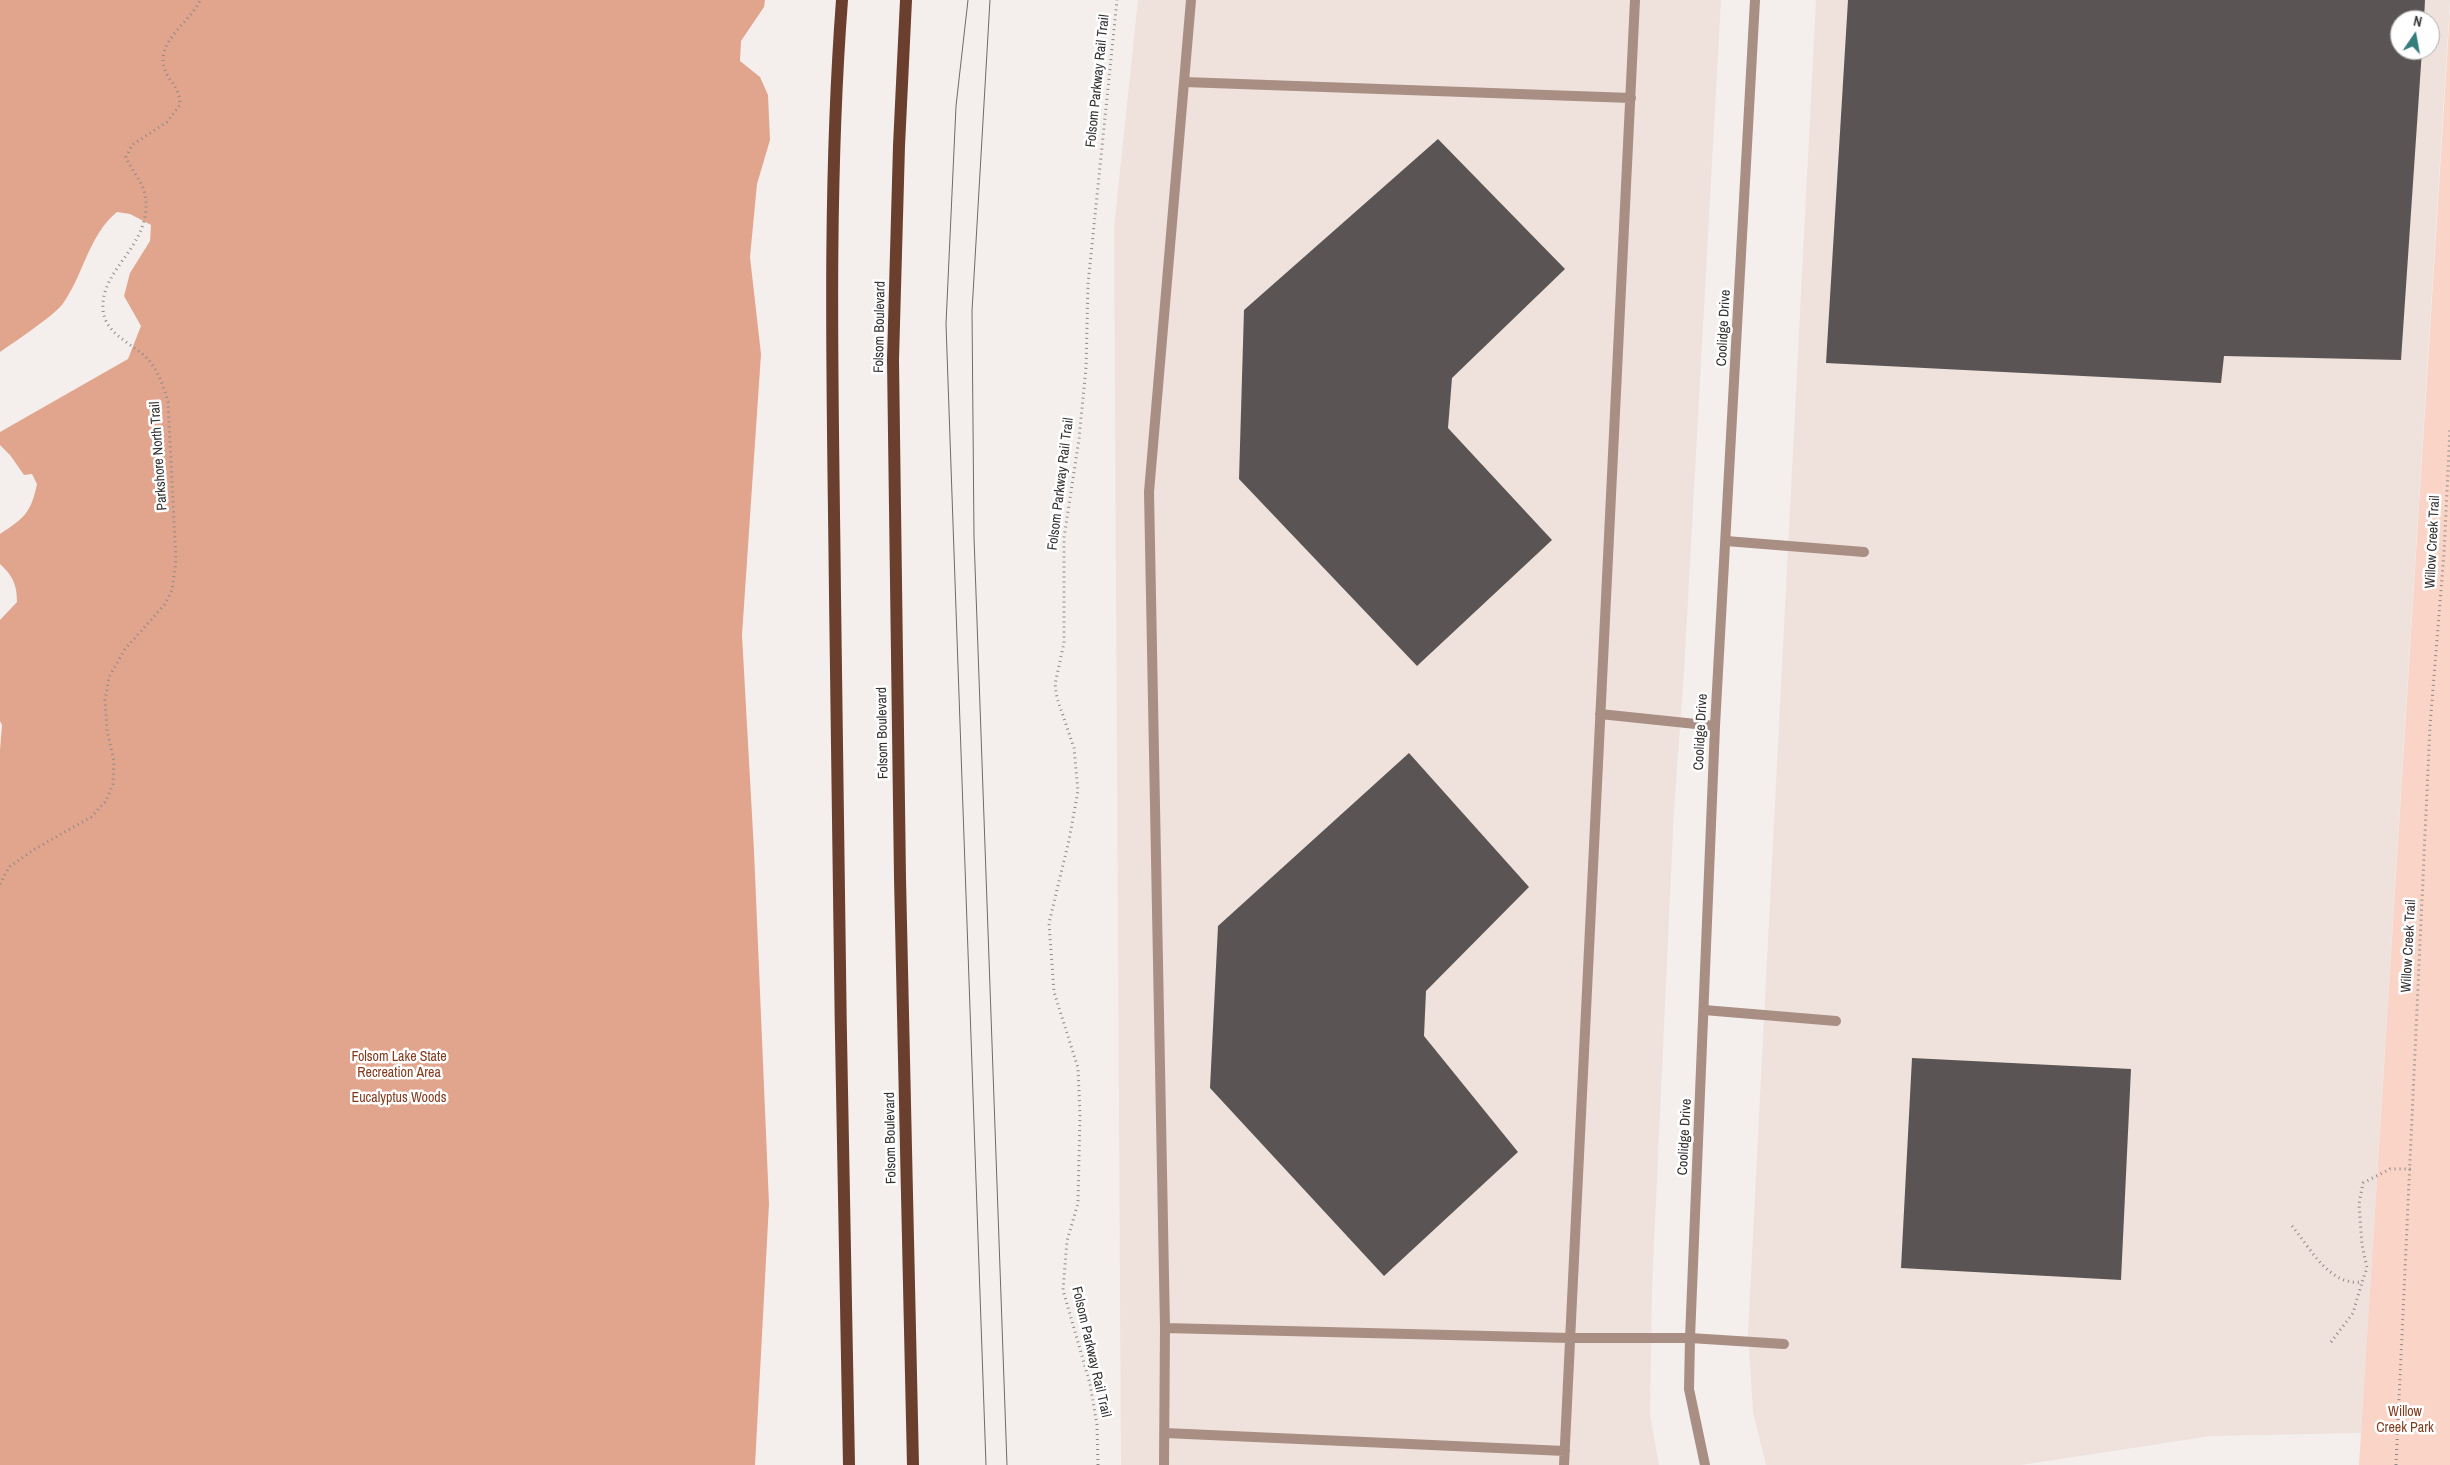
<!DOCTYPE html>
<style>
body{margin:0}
#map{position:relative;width:2450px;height:1465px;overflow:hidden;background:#f4efed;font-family:"Archivo Narrow",sans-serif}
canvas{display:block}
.north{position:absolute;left:2390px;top:10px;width:50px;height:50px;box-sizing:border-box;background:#fff;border:1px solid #aeadad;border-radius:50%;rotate:12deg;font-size:14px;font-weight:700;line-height:20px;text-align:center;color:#353332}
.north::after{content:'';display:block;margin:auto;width:18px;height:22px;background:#347d7a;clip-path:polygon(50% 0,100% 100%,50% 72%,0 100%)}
</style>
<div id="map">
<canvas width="2450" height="1465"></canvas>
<div class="north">N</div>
</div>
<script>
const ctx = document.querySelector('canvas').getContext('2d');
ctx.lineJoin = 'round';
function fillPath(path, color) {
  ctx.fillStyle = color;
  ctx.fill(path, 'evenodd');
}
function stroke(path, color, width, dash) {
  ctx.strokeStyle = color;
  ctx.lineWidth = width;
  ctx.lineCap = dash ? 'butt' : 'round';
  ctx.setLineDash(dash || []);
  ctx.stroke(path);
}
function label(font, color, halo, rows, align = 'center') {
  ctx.font = font + ' "Archivo Narrow",sans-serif';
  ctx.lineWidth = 5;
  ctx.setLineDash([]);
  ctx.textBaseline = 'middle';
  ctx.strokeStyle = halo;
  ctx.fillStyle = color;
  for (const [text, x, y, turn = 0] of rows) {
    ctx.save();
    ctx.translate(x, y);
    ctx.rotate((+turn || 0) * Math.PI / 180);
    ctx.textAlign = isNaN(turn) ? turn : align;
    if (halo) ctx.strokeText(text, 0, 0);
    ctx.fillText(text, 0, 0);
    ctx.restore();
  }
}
fillPath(new Path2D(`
 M1138,0H1721L1684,672L1674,810L1652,1287L1650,1415L1659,1465H1121L1114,228Z
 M1816,0H2450L2361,1433L2211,1436L2021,1465H1766L1753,1412L1748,1332ZM2400,20H2430V50H2400Z`), '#efe1dc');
fillPath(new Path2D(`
 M2450,11V1465H2359L2361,1433Z`), '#fad4c6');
fillPath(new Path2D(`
 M0,0H765L764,7L741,41L740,61L760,77L768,95L770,140L757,184L750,257L761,354L742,635L754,851L769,1204L755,1465H0V750L2,725L0,721V620L17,602C17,585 13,576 0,564V534C24,518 31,513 37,484L32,474L24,475L10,455L0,445V432L128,359L141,326L124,296L130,273L150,241L151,225L130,214L117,212C89,235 84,273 64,302C57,314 14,342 0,352Z`), '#e1a58e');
fillPath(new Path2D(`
 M1848,0H2425L2424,20H2400V50H2422L2401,360L2224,356L2221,383L1826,363Z
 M1438,139L1565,269L1452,378L1448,428L1552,540L1417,666L1239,479L1244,310Z
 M1409,753L1529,887L1426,991L1424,1036L1518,1152L1384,1276L1210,1088L1218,926Z
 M1912,1058L2131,1069L2121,1280L1901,1268Z`), '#5a5554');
stroke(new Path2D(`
 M0,884L9,867L35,849L91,817L106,801L113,784L114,761L107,730L105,700L109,677L125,649L165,604L172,590L176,561L168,402C164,387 158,370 147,358C131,343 104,333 103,309C100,268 154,245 145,194C142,181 131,170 126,157L132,145L167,122L180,105C180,85 168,82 164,67C157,40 191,22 200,0
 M2292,1226C2311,1249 2329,1286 2362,1282L2367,1268L2362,1245L2359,1204L2363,1183L2390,1169H2411
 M2331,1342L2353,1313L2362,1282
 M1098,1465L1097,1425L1090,1384L1063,1290L1067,1241L1078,1203L1080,1115L1078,1068L1054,992L1049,923L1069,840L1078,791L1074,748L1057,698L1055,684L1064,643V538L1079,439L1086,368L1088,284L1117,0
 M2396,1465L2430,726L2444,553L2450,429`), '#8d8988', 3, [1, 4]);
stroke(new Path2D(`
 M1184,82L1631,98
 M1726,541L1864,552
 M1600,714L1715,726
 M1704,1010L1836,1021
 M1165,1328L1149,492L1191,0
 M1165,1433L1565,1451
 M1164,1465L1165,1328L1570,1338H1690L1784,1344
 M1564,1465L1635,0`), '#a98e84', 10);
stroke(new Path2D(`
 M1705,1465L1689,1389L1690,1338L1715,726L1755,0`), '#a98e84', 10);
stroke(new Path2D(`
 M842,0C827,198 833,398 835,596C838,886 843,1175 849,1465
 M906,0L899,146L893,360L900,878L913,1465`), '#6b3f2e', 12);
stroke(new Path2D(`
 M968,0L956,106L946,324L986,1465
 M990,0L972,311L974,537L1007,1465`), '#6d6a69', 1);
label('14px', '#353332', '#fff', [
 ["Folsom Parkway Rail Trail",1098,81,-84],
 ["Folsom Boulevard",880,327,-89],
 ["Coolidge Drive",1724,328,-87],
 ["Parkshore North Trail",159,456,-94],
 ["Folsom Parkway Rail Trail",1061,484,-83],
 ["Willow Creek Trail",2433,542,-87],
 ["Coolidge Drive",1701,732,-87],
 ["Folsom Boulevard",883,733,-91],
 ["Willow Creek Trail",2409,946,-87],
 ["Coolidge Drive",1685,1137,-87],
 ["Folsom Boulevard",891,1138,-91],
 ["Folsom Parkway Rail Trail",1091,1352,77]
]);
label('14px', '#833a1c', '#fff', [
 ["Folsom Lake State",399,1057],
 ["Recreation Area",399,1073],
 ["Eucalyptus Woods",399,1098],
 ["Willow",2405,1412],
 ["Creek Park",2405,1428]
]);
</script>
